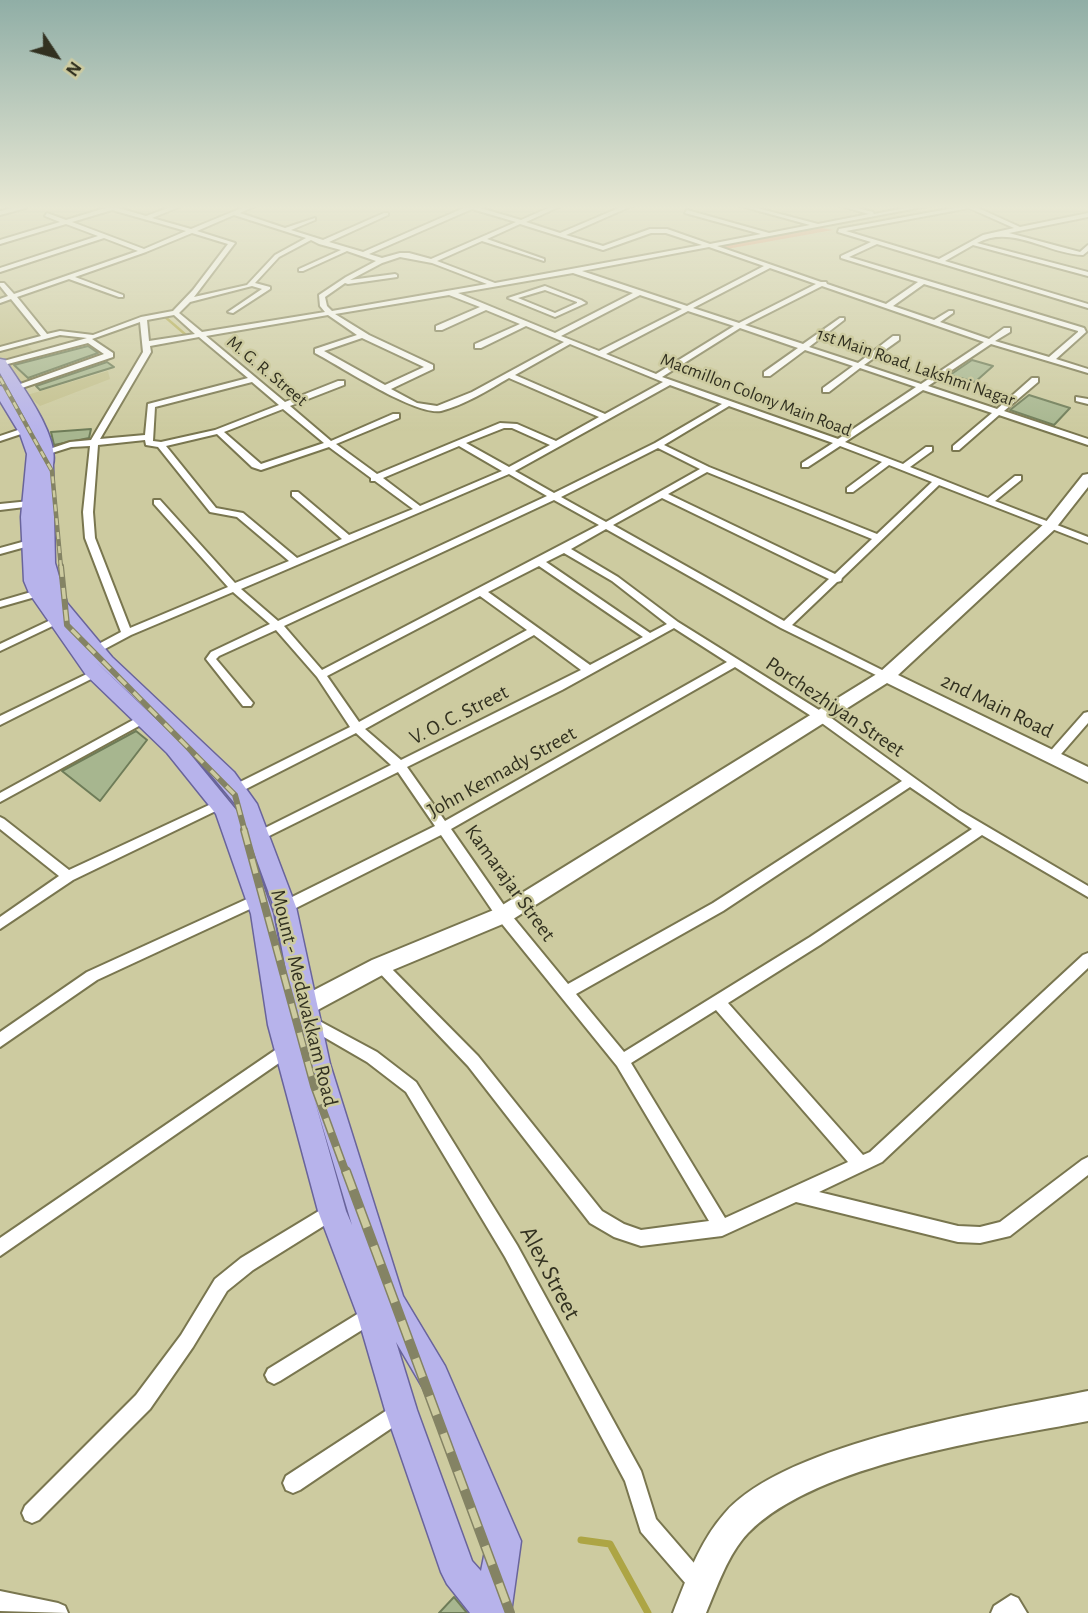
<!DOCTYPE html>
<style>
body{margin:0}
#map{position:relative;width:1088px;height:1613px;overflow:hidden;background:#cdcba0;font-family:"Alegreya Sans",sans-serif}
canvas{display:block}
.north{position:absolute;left:21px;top:21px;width:70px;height:70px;-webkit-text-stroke:5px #cdcba0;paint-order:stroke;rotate:126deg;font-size:19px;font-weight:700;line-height:28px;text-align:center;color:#323120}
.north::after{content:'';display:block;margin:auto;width:24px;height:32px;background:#323120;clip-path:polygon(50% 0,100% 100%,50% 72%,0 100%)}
</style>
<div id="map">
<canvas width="1088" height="1613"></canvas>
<div class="north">N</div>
</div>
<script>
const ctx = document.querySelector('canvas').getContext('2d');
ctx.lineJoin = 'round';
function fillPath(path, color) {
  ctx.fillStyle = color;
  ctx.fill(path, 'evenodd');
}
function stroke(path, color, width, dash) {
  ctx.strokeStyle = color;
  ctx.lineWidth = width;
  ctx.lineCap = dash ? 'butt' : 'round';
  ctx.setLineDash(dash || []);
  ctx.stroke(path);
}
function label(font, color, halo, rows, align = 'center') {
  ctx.font = font + ' "Alegreya Sans",sans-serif';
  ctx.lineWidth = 5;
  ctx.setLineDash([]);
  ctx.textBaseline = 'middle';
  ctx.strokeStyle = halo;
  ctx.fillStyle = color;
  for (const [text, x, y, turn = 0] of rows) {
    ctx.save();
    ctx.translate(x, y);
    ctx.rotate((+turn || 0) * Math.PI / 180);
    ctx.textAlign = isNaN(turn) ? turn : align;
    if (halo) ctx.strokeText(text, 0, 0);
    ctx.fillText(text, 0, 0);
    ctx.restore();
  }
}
fillPath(new Path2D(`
 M0,284L39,336L22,341L37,354L15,361L34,379L17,384L0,366Z
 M108,371L110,379L40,406L27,395Z`), '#c4c18f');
fillPath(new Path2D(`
 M822,228L833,230L727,249L717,246Z`), '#e1916c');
stroke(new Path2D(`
 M164,316L186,335`), '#ada544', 2.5);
stroke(new Path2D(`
 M581,1540L610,1544L648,1613`), '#ada544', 7);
const building = new Path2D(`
 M88,346L98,353L28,378L14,365Z
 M972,360L993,366L975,382L950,375Z
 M107,362L114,367L40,390L36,386Z
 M1029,395L1070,408L1054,425L1010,410Z
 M91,429L89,438L54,445L51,432Z
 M136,731L147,740L100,801L62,771Z
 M454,1597L467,1613H439Z`);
fillPath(building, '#a7b68f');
stroke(building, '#6e7c58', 2);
const street = new Path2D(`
 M24,205L26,208L0,215V211Z
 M176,205H184L152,218L191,229L249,205H257L240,213L285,228L315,218V220L291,230L323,240L384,213H388V215L329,242L363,252L466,207V205H479L477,207L521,220L555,205H563L526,222L560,233L626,205H634L566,235L603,246L650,229H667L710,244L761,234L685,213L687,210L769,233L810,225L737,205H746L818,224L869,214L837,205H846L873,212L874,214L921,205H933L717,246L821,282H826L827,284L886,304L918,282L841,258V256L871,242L838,232L839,229L970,205H982L976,207L1020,227L1088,213V217L1009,233L1080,252L1088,245V251L1083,255C1048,254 1011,224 977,243L1088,272V276L973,245L945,261L1088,304V308L877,244L849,257L1084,328L1086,332L1056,359L1088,369V373L991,344L928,386L997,409L1032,378H1038V382L1004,411L1088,439V445L999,415L959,450H953V446L992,413L923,390L845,442L903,464L926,447H932V451L910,467L988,498L1015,476H1021V480L995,501L1088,537V543L939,485L842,578L841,581L837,582L792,625L890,674L891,676L890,678H882L781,628L606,529L571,549L618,577L678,622L827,715L959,810L1088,886V897L982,835L820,945L728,1003L863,1155L870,1152L1083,955L1088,953V968L882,1162L819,1192L958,1226L980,1227L1000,1222L1082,1160L1088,1157V1175L1010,1236L980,1243L958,1242L796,1202L722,1236L641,1246L614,1237L590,1223L468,1066L373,966L375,962L380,960L385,962L478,1056L602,1211L624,1224L641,1230L709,1221L617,1066L498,919L441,835L290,911L285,912L280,911L278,907L280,903L435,826L398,772L263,839H255L253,836L255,833L391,765L356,733L242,791H234L232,788L234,785L350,727L317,677L276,630L219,656L216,659L253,703L251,706H243L206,659L211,652L270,624L233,592L131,635L101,651L95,657H87L86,655L93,647L121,632L85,538L83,512L90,446L71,447L39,457L35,454L70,442L91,440L143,352L140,322L92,339L113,353V357L19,389L12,387L104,354L88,343L0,366V362L87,338L60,335L0,351V347L41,336L11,299L0,303V299L8,296L0,286V283H4L14,294L138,251L104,238L0,272V268L98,236L66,224L0,244V240L60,222L45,216L47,213L66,220L112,206L146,216ZM969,208L1014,228L983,235L939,259L846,231ZM472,209L516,222L431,259L409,253H400L382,258L369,254ZM112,210L186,231L144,249L72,222ZM234,215L306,238L275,255L247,285L194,297L235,243L197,231ZM520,224L603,250L651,233H666L702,245L495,283L437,261L482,241L544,261V259L487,239ZM192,233L228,244L193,290L173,311L141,317L93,335L60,331L47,334L17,297L69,279L119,297H123V295L75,277L146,252ZM311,240L319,244L341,250L299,269V271H303L347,251L376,261L346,277L319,295L320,306L325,312L202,332L179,313L190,302L252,286L262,289L228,312L233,313L270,289V287L255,283L279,257ZM709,247L764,266L687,306L582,271ZM400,257L432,263L487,284L332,311L327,306L325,297L345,283L348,284L397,277V275L395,274L350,280L382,263ZM770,268L816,284L739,323L693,308ZM573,273L633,293L555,333L458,293ZM924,284L1078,331V332L1049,357L995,341L1010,332V328H1004L989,339L940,322L953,313V311H949L934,320L893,306ZM822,286L984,342L921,384L864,365L899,340V336H893L858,363L809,347L844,320V318H840L803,344L745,325ZM449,295L480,307L436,326V330H442L486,310L520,324L475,344V348H481L526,326L564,342L472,392L437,406L417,403L391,389L433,369V365L369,335L335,314ZM640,295L682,309L599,351L561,336ZM688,311L734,326L656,374L606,354ZM174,315L195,334L149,341L147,320ZM328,315L357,335L315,349V353C340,366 416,416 441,411C465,405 488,390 509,378L599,417L556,441L517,424L500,423L377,474L336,444L399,418V414H393L331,441L290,406L344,385V381H338L285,402L206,336ZM740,328L798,348L764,372V376H770L805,350L853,366L823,388V392H829L860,368L916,387L838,439L662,377ZM199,337L248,378L148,404L145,435L100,439L151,352L150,346ZM362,338L424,367L385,385L324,351ZM570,344L663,382L605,414L515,375ZM252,382L279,405L215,430L161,442L153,441L155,407ZM670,385L722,404L655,443L554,493L515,471ZM729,406L833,443L802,463V467H808L840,446L882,462L847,488V492H853L889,465L932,482L877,534L709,467L664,445ZM283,409L324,443L261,464L224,432ZM504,428H512L550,445L509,467L466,443ZM217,434L252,467L261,470L329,447L371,478V481H375L413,509L349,535L298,492H292V496L342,539L297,558L243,513L216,508L166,446ZM145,440L146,445L158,447L210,512L237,517L289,561L235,583L160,500H154V504L228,587L130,628L95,538L93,512L98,445ZM459,446L502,471L420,506L383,478ZM658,448L700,469L606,522L561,497ZM707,472L872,539L835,574L668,494ZM509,474L547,496L278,621L241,589ZM662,498L829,579L784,621L613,525ZM554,500L599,525L322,670L284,626ZM564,553L612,581L667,624L650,633L546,562ZM539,566L643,637L590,665L488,592ZM480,596L527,630L359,722L327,676ZM674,628L727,662L445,821L407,767L562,690ZM534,635L581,670L401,760L365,729ZM735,667L819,721L902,781L713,903L568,984L508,911L451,829ZM910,787L972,829L810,937L624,1052L576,994L723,911ZM716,1010L848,1162L725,1218L631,1063Z
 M545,286L581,300L586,303L555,317L508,298ZM545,290L577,302V303L555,313L518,298Z
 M1076,397L1088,399V404L1076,401Z
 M24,428H27V432L0,441V436Z
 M30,501L33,502V506L0,510V504Z
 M33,539L36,540V544L0,554V548Z
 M38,590L43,593L42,595L0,607V601Z
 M57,617L62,620L61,622L0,651V644Z
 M95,670L99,671L100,673L99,675L0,725V716Z
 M1088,712V723L1055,761H1047L1045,758L1047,755L1084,713Z
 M144,714L150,718L148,721L0,802V793Z
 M222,799L228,803L226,806L73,880L0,929V917L59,876L0,829V817L4,819L69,870Z
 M258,894L263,895L265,899L263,903L97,980L0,1047V1032L87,972Z
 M310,1016L377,1052L416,1082L517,1245L641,1471L656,1519L707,1578L710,1585L707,1592L700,1595L693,1592L641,1532L625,1481L505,1257L406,1092L367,1062L305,1026L303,1022L305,1018Z
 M287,1042L292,1044L294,1049L292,1054L0,1256V1238Z
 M332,1203L338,1205L340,1211L338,1217L253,1270L227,1291L193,1347L150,1409L39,1520L32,1523L25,1520L22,1513L25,1506L136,1395L181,1335L215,1279L241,1258Z
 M372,1305L378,1308L381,1314L378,1320L280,1381L274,1384L268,1381L265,1375L268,1369Z
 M401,1401L408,1403L410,1410L408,1417L300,1490L293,1493L286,1490L283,1483L286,1476Z
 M0,1591L58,1603L65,1606L68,1613L0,1611Z
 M1011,1595L1018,1598L1027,1613H991L994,1606Z`);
const secondary = new Path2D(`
 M1088,474V487L1055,529L898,675L1088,767V782L887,683L510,921L388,972L288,1026L280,1029L272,1026L269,1019L272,1012L372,960L496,909L880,672L1045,523L1083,475Z
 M1088,1391V1421C992,1440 818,1462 748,1533C728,1554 717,1587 706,1613H673C686,1580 700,1541 724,1514C785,1442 995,1410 1088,1391Z`);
const primary = new Path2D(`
 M0,359L5,360C21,385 60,436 53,465L55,563L67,603L112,657L234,772L257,804L296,907L330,1064L403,1296L445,1366L521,1541L511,1613H470L447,1584L441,1572L385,1410L357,1314L318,1211L268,1025L251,914L216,814L167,753L86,675L29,593L24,581L21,517L27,454L20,434L0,401V386L5,387L32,431L0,373ZM94,660L193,753L237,806L274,907L303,1059L294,1025L273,914L237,811L181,743ZM314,1098L352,1225L346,1211ZM396,1342L423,1388L487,1541L481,1571L472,1561L417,1410Z`);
stroke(street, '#79764f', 4);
stroke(secondary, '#79764f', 4);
stroke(primary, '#69649b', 3);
fillPath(street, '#fff');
fillPath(secondary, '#fff');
fillPath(primary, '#b7b3eb');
const railFar3 = new Path2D(`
 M0,378L52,471L61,568`);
const railFar2 = new Path2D(`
 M61,566L67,625L235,795L245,832`);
const railFar1 = new Path2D(`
 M244,830L314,1086L346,1173`);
const rail = new Path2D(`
 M346,1171L510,1613`);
stroke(railFar3, '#848364', 4.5);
stroke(railFar2, '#848364', 6);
stroke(railFar1, '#848364', 8);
stroke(rail, '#848364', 10);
stroke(railFar3, '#cdcba0', 2.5, [7]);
stroke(railFar2, '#cdcba0', 3.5, [11]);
stroke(railFar1, '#cdcba0', 5, [15]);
stroke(rail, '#cdcba0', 7, [20]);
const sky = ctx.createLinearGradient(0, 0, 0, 431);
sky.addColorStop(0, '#90aea6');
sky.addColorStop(0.48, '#e8e8d4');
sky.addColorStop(1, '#e8e8d400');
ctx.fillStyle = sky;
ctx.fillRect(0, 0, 1088, 431);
label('18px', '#323120', '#cdcba0', [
 ["1st Main Road, Lakshmi Nagar",916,367,19],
 ["M. G. R. Street",267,371,40],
 ["Macmillon Colony Main Road",756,395,21]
]);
label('21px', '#323120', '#cdcba0', [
 ["2nd Main Road",997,706,26],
 ["Porchezhiyan Street",835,707,34],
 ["V. O. C. Street",459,715,-27],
 ["John Kennady Street",502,772,-29],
 ["Kamarajar Street",510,883,54],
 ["Mount - Medavakkam Road",304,998,76]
]);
label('24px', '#323120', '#cdcba0', [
 ["Alex Street",550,1273,62]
]);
</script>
